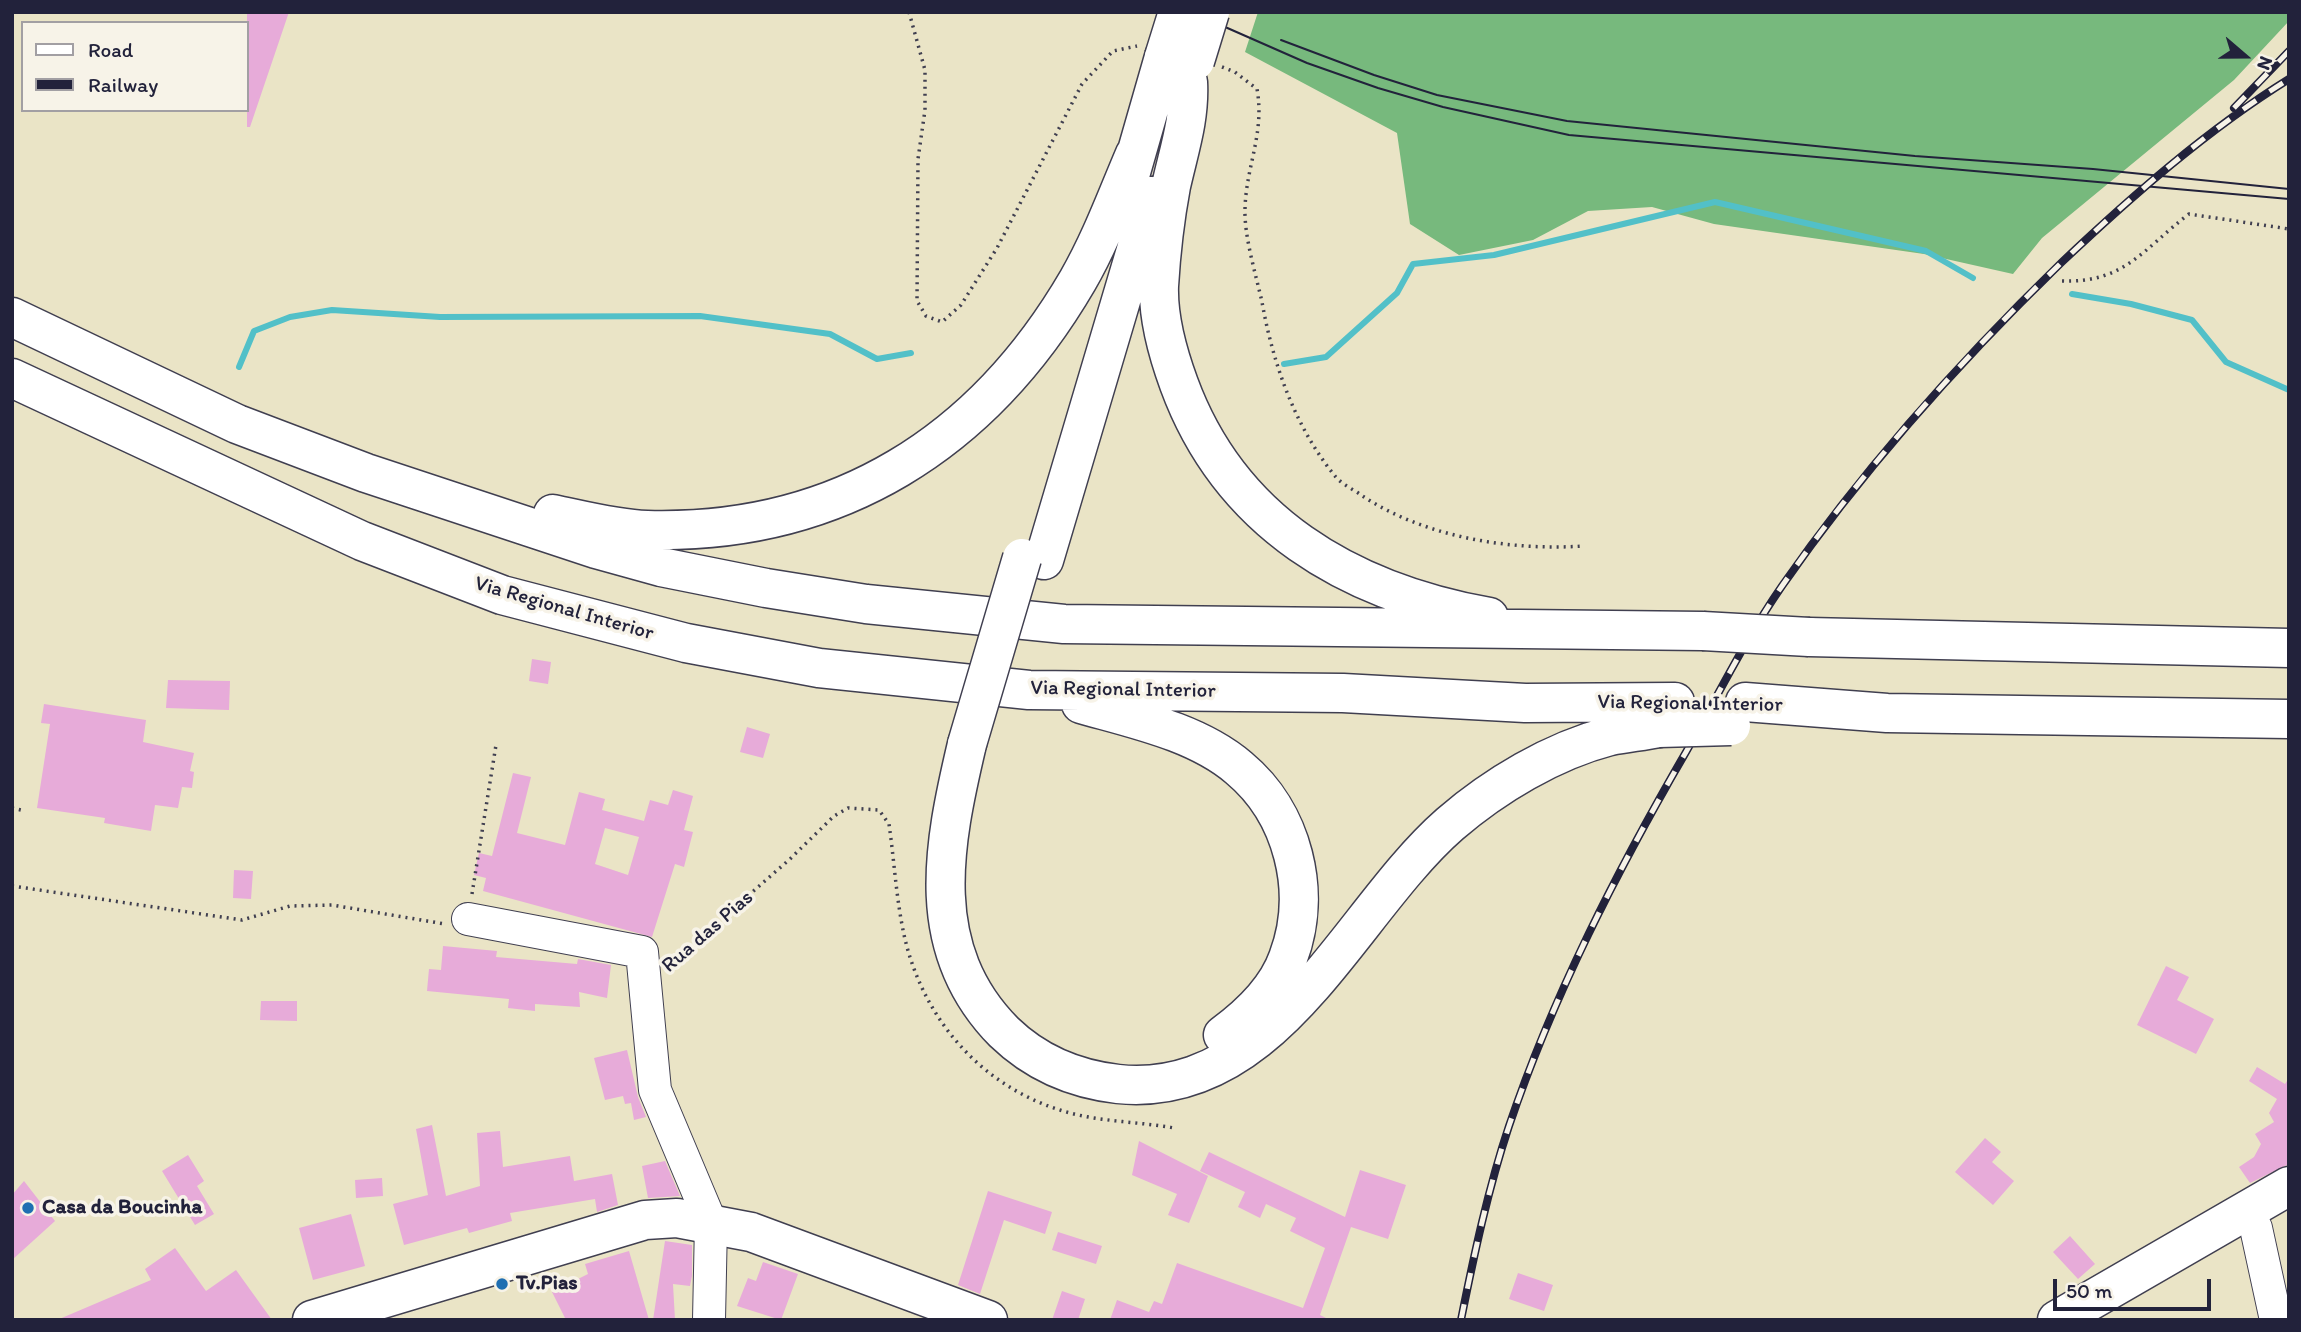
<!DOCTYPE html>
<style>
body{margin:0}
#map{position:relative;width:2301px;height:1332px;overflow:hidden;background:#eae4c6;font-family:Itim,sans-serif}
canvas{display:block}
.frame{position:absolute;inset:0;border:14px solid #22223b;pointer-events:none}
.legend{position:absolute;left:21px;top:21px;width:228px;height:91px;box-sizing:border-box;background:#f7f3e8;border:2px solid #a29fa3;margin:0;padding:9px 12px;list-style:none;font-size:21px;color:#22223b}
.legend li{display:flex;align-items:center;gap:14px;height:35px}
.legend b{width:35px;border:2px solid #a29fa3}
.north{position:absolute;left:2210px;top:21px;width:70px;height:70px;-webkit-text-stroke:5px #f7f3e8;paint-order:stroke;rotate:110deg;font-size:19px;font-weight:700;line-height:28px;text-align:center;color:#22223b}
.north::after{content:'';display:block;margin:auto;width:24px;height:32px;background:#22223b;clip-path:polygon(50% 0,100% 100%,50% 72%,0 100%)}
.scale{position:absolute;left:2053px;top:1279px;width:158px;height:32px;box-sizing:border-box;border:4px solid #22223b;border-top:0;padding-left:9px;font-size:21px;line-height:24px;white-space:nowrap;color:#22223b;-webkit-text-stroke:5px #f7f3e8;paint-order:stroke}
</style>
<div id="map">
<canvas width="2301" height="1332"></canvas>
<div class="frame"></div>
<ul class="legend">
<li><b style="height:9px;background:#fff"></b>Road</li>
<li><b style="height:9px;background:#22223b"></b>Railway</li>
</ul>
<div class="north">N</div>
<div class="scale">50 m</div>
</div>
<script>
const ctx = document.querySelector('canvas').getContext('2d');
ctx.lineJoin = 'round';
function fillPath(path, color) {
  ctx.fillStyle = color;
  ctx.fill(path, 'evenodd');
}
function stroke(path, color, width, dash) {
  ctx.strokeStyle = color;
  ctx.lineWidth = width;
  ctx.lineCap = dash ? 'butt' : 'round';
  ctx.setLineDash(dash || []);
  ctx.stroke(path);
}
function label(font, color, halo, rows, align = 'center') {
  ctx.font = font + ' Itim,sans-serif';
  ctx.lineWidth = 7;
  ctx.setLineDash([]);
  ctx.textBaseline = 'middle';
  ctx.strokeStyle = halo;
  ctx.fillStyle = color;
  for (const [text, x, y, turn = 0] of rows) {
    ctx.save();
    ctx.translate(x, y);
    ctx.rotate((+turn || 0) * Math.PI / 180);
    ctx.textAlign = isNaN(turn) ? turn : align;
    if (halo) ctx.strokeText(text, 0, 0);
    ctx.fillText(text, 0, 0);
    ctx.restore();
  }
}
fillPath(new Path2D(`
 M1258,12H2289V21L2234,80L2042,238L2013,274L1924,254L1714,224L1652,207L1588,211L1533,240L1459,255L1410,224L1397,133L1245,52Z`), '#77b97d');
stroke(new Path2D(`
 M2072,294L2131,304L2192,320L2226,362L2289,390
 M1284,364L1326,357L1397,293L1413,264L1494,255L1715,202L1926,251L1973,278
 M239,367L254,331L290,317L332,310L440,317L700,316L830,334L877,359L911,353`), '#52c0c8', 6);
fillPath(new Path2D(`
 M247,12H289L250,127H247Z
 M532,659L551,662L548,684L529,681Z
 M168,680L230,681L229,710L166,708Z
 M44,704L146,720L143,742L194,753L190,771L194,772L192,788L182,787L178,808L155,805L151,831L104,823L105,818L37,808L50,724L41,723Z
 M747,727L770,734L763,758L740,752Z
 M513,773L531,777L517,833L565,845L579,792L605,799L602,810L644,821L650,800L668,805L673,790L693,796L684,830L693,832L684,867L675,864L652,937L483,891L486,878L474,875L479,853L492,856ZM605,828L639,837L628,875L595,864Z
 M234,870L253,871L251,899L233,898Z
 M443,946L497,951L496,957L577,964L578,959L611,965L607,998L579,992L580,1007L535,1004V1011L508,1008L509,999L427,991L429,969L441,970Z
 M2166,966L2189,977L2177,1000L2214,1019L2196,1054L2137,1025Z
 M261,1001H297V1021L260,1020Z
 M627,1050L638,1097L646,1117L634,1120L631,1103L625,1104L623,1096L605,1100L594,1058Z
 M2257,1067L2285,1084L2289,1078V1164L2250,1183L2239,1167L2254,1157L2261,1144L2255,1134L2274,1122L2269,1113L2277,1099L2249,1081Z
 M432,1125L446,1196L480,1186L477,1133L500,1131L503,1167L570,1156L574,1181L612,1174L618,1205L597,1212L595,1199L510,1213L512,1221L469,1233L467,1228L404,1245L393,1204L428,1195L416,1129Z
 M1985,1138L2001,1152L1992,1162L2014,1181L1993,1205L1955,1172Z
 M1139,1141L1208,1176L1189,1223L1168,1215L1177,1194L1132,1175Z
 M1209,1152L1345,1217L1360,1170L1406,1185L1388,1239L1351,1227L1320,1315L1330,1320H1110L1117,1300L1149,1312L1154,1301L1162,1304L1177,1263L1303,1308L1325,1248L1290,1231L1296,1218L1266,1204L1260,1218L1238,1207L1245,1192L1200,1171Z
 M188,1155L204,1181L197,1186L214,1214L195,1225L162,1171Z
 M665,1161L680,1196L648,1198L642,1166Z
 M382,1178L383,1196L356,1198L355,1180Z
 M24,1181L55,1221L12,1260V1195Z
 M988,1191L1052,1212L1045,1234L1004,1220L980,1294L958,1285Z
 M351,1214L365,1266L313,1280L299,1228Z
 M1058,1232L1102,1246L1096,1264L1052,1250Z
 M2070,1236L2095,1264L2078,1279L2053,1252Z
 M665,1241L692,1245V1276L690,1286L673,1284L675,1320H653Z
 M175,1248L206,1291L236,1270L272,1320H57L151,1280L145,1269Z
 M629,1251L649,1320H566L552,1292L588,1274L585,1264Z
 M763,1262L798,1274L781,1320L737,1306L748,1278L756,1281Z
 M1518,1273L1553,1285L1544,1311L1509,1299Z
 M1062,1291L1085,1299L1078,1320H1052Z`), '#e7abd9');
const minor = new Path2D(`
 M468,919L642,952L655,1090L711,1223L709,1320
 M2247,1210L2256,1228L2276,1320`);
const major = new Path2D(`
 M312,1320L645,1220L677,1218L751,1232L988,1320
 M2057,1320L2289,1186`);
const highway = new Path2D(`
 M1188,82C1190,119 1179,150 1171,186C1165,218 1161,253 1159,286C1158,317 1168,354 1179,384C1230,523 1349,592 1489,617
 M1129,179L1164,57
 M12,317L237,424L366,473L596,549L661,567L766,588L866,604L1064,624L1703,631
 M12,378L362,541L502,595L686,643L819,668L1029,690L1343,693L1525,703L1675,702
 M553,514C582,520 616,529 647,530C838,535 983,443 1078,280C1101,240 1117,196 1135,154
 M1044,560L1152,196
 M1809,637L2289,648
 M1745,702L1887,713L2289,719
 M1081,704C1134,719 1197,732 1239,768C1293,813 1313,892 1288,958C1277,989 1249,1016 1223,1035
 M967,744C943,846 922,949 1004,1032C1036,1063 1074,1079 1118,1084C1276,1100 1349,912 1450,824C1494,786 1552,751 1610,736C1626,733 1643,731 1659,728`);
stroke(minor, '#403f50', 34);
stroke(major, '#403f50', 41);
stroke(highway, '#403f50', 41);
stroke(new Path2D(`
 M909,12L925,70V110L918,159L917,301L926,316L942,322L961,305L997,248L1082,84L1113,51L1137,46
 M1222,67L1235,72L1257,89C1265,133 1246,166 1245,209C1244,236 1256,275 1262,302C1273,364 1295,427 1335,476C1341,484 1353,489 1361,495C1424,537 1509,551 1584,546
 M2062,281C2125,283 2143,249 2189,214L2289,229
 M12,808L25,811
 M12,886L242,920L290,906L332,905L445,924
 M472,894L496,745
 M669,965L790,859L834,816L848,808L879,810L889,824C894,859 896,895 903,930C921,1020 985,1092 1074,1114C1107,1122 1141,1122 1174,1128`), '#403f50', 3.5, [2, 5]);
stroke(minor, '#fff', 32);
stroke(major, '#fff', 38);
stroke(highway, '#fff', 38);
stroke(new Path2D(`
 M1191,12L1307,63L1378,88L1443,107L1569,135L2289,199
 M1281,40L1374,75L1437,95L1567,121L1915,156L2093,169L2289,189`), '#22223b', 2);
const rail = new Path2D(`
 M2234,108L2289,51
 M1461,1320C1474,1255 1488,1189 1509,1126C1553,996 1617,871 1686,752C1717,697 1746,638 1782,586C1864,468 1959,362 2062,262C2132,196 2207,130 2289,79`);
stroke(rail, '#22223b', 8);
stroke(rail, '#f7f3e8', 5, [16]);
const highwayBridge = new Path2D(`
 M1164,57L1178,12
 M1195,61L1210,12
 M1703,631L1809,637
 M1659,728L1731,726
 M967,744L1022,558`);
stroke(highwayBridge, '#403f50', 41, []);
stroke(highwayBridge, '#fff', 38);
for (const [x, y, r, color] of [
 [28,1208,7,"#1f6fb2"],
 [502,1284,7,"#1f6fb2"]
]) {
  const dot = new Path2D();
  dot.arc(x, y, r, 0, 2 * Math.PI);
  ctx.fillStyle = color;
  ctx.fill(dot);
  stroke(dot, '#f7f3e8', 2.5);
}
label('21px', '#22223b', '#f7f3e8', [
 ["Via Regional Interior",564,609,16],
 ["Via Regional Interior",1123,690,1],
 ["Via Regional Interior",1690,704,1],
 ["Rua das Pias",708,932,-41]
]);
label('bold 21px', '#22223b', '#f7f3e8', [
 ["Casa da Boucinha",42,1208],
 ["Tv.Pias",516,1284]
], 'left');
</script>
